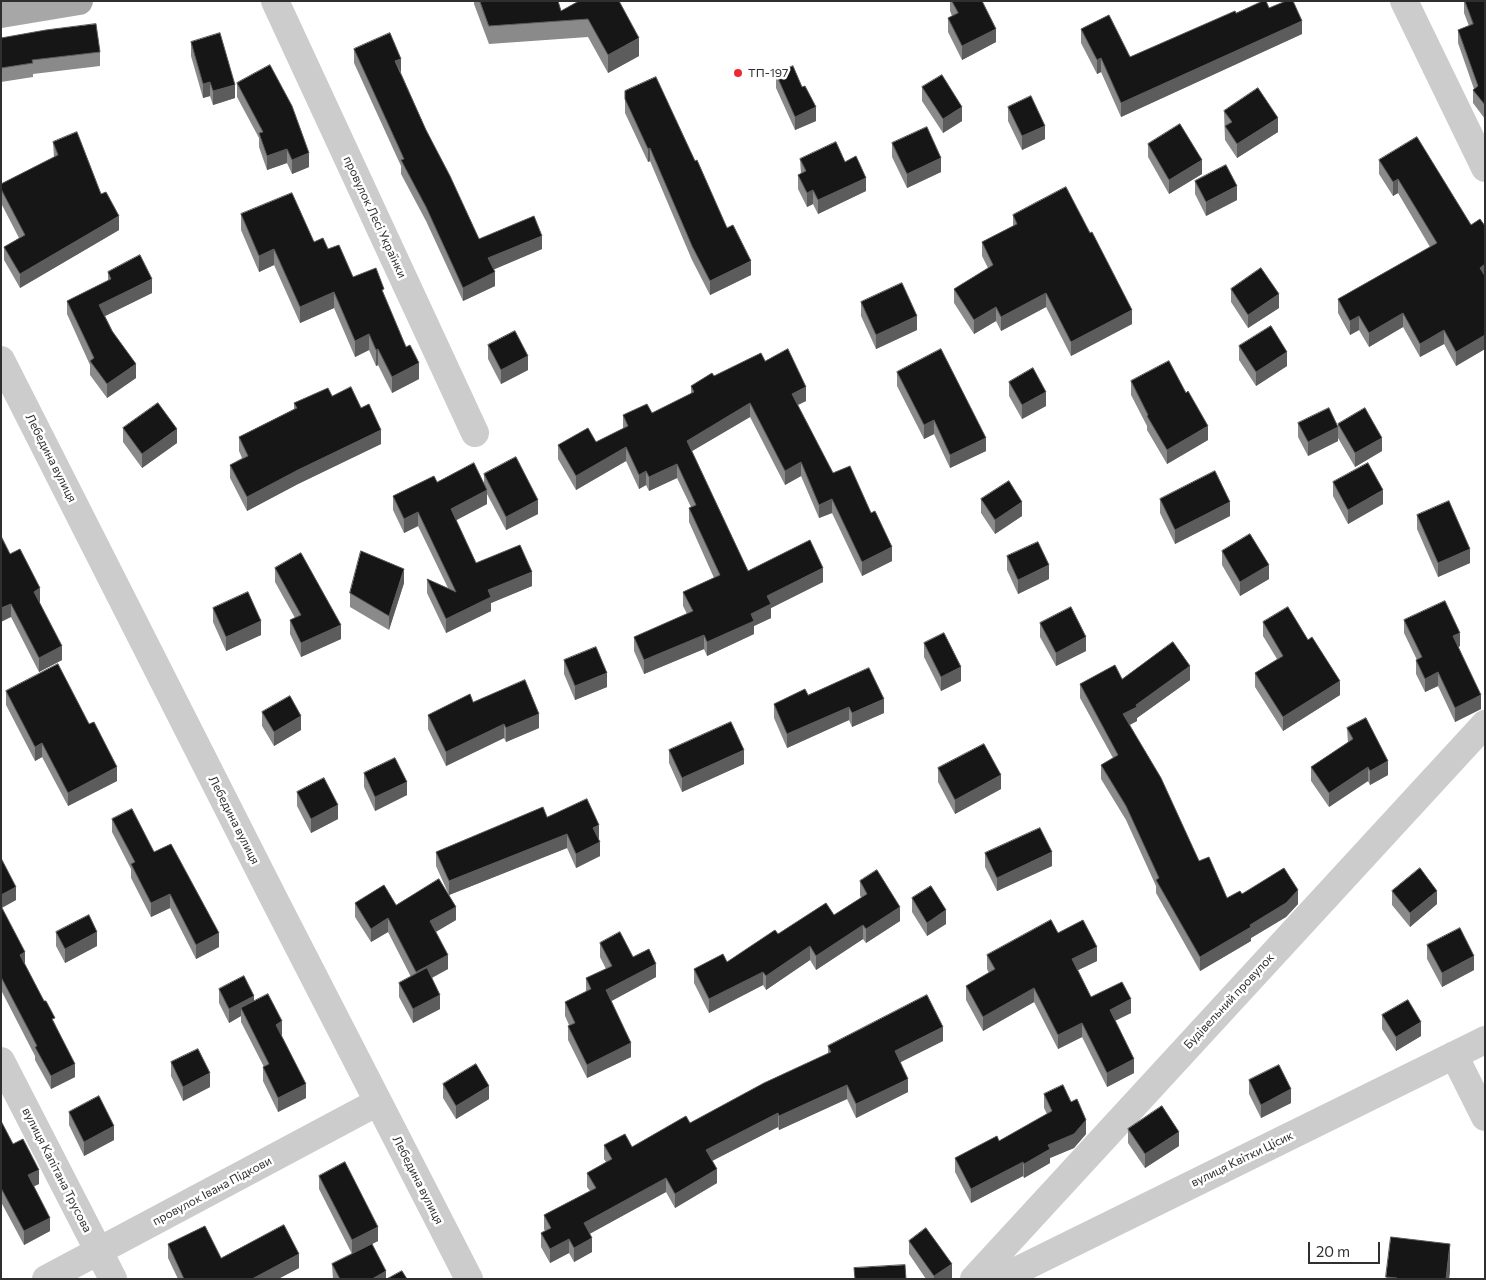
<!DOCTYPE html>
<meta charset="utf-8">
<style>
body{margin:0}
#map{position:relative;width:1486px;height:1280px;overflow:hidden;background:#fff;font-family:Commissioner,sans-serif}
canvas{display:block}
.frame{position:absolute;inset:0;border:2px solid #2f2f2f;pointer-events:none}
.scale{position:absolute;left:1308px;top:1242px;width:72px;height:22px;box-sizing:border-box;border:2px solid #2f2f2f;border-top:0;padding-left:6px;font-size:15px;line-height:18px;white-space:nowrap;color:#2f2f2f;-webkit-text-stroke:4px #fff;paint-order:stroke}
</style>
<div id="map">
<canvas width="1486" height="1280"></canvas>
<div class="frame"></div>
<div class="scale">20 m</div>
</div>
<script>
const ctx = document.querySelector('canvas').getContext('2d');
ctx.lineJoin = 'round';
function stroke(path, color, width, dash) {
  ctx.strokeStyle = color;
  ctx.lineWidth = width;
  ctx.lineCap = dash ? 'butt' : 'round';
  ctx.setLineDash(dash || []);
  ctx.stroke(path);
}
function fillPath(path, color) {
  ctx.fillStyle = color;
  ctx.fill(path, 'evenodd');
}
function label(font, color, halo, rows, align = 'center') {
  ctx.font = font + ' Commissioner,sans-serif';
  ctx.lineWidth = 5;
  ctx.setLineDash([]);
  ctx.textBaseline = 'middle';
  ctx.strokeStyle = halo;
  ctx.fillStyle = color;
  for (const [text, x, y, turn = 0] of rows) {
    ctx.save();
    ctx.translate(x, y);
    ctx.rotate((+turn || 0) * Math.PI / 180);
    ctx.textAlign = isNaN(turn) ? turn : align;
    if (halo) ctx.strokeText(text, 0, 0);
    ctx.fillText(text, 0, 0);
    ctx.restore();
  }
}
stroke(new Path2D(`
 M275,1L475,433
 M1404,1L1485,168
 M1,360L274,899L469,1279
 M1454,1055L1485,1117
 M1,1061L113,1279
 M46,1279L378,1102
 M974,1279L1485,724
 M1000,1279L1485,1040`), '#ccc', 28);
stroke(new Path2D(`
 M1,14L79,1`), '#a7a7a7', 28);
fillPath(new Path2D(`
 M474,1H558L561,11L579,1L639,56L608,73L588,37L489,44L474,4Z
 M950,1H982L996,42L962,60L948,32V18L952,16L950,11Z
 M1464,1H1485V119L1473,103V90L1474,89L1458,43V30L1469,26L1464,13Z
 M1269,8L1302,34L1121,117L1101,72L1097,74L1081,43V29L1130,57L1236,13Z
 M1,38L100,52V66L33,74V77L1,82Z
 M191,42L235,98L213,105L210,96L203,98L191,56Z
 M354,49L401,73L426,130L479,239L542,249L494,269L495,286L463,301L426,221L401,174V166L354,63Z
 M776,74L802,87L816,121L795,130L776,88Z
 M237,83L309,167L292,174L287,163L267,170L259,147V138L237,97Z
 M922,87L962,121L943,133L922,101Z
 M625,91L695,161L727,228L751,275L710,295L692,260L650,161L648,162L625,113Z
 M1008,107L1045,139L1022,150L1008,121Z
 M1224,111L1278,132L1237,158L1225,140Z
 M53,142L101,194L119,230L20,288L4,260V247L19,238L1,203V184L54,157Z
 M892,143L941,172L907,188L892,157Z
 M1148,144L1202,174L1169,194L1148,157Z
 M800,159L845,162L866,191L818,214L813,204L807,207L798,189V175L801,174Z
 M1379,160L1471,225L1485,226V349L1456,366L1444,344L1420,357L1403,327L1369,347L1359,330L1350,335L1338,313V299L1430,247L1398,193L1393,196L1379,174Z
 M1195,181L1237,200L1206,216L1195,194Z
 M241,214L314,242L328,249L353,277L384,296L419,379L392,393L378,365L376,366L369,350L355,357L334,308L300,323L274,265L259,272L241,230Z
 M1013,215L1132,324L1071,356L1046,307L1001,331L996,321L974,334L954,303V289L988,268L982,256V242L1013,226Z
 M108,272L152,293L105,316L136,378L107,398L90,375V365L67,314V301L108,281Z
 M1231,289L1279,308L1248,328L1231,302Z
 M861,302L917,330L876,349L861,316Z
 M488,345L528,370L501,384L488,359Z
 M1239,346L1287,366L1256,386L1239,360Z
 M765,361L806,401L797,405L833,473L892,561L862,576L832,513L819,518L801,476L785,485L750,417L692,451L748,571L823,582L771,608V618L754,626V634L707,656L704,649L644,674L634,651V637L687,614L683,606V592L714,578L689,522V508L691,507L677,478L649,491L646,485L639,489L626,461L576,490L558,459V445L596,442L623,429V415L652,413L691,394V386L714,376Z
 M897,372L986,451L950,468L934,434L924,439L897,386Z
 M1131,381L1208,440L1167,464L1147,430V426L1131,395Z
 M1009,382L1046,406L1022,419L1009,396Z
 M332,396L361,408L381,444L298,484L247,511L230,478V465L242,458L239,451V437L294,409V403Z
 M1298,423L1338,427V424L1382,451L1355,467L1338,438V441L1308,456L1298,437Z
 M123,428L177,443L142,468L123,442Z
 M484,474L538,514L506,530L487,494V504L456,520L476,563L532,586L491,603V611L446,633L427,593V579L448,588L418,526L404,533L393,510V496L437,482L484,484Z
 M1333,482L1383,504L1348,524L1333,496Z
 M981,499L1022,516L995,534L981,513Z
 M1160,499L1230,516L1175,544L1160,513Z
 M1417,515L1470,563L1438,577L1417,529Z
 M1222,551L1269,579L1240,596L1222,565Z
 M10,554L40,602H39L62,660L39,672L11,617Z
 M1007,556L1049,579L1018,594L1007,570Z
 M275,568L341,639L301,657L290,634V620L295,618L275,582Z
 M404,583L389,630L350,607V593Z
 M213,608L261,635L226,651L213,622Z
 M1404,620L1460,646L1458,647L1481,709L1455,722L1438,686L1425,692L1416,674V660H1417L1404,633Z
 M1263,622L1340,695L1283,731L1255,687V673L1277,659L1263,636Z
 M1040,623L1086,651L1056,666L1040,637Z
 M924,643L961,681L941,691L924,657Z
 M564,660L607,687L575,700L564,674Z
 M1122,679L1190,680L1137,718V721L1130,725L1199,861L1227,898L1242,894L1298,904L1286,917L1251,938V941L1200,971L1156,893V886L1126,820L1101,779V765L1113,758L1080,698V684Z
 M6,691L117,781L68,806L42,757L35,761L6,705Z
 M808,695L884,713L852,727L849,720L787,748L774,718V704Z
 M473,702L539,728L506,742L504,738L446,766L428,729V715Z
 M262,712L301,730L274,746L262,726Z
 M1347,728L1388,775L1370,785L1368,781L1329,807L1311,781V767L1348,743Z
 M669,750L744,764L682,792L669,763Z
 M938,768L1001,789L955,814L938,782Z
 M364,773L407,795L375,811L364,787Z
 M297,792L338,819L311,833L297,806Z
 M547,817L599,839H598L600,856L576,868L567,848L449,895L456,920L436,932L448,969L432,978L440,1009L413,1023L399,997V983L411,977L388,932L371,942L355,917V903L396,905L449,895L436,866V852Z
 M112,819L154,852L219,947L196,959L170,908L151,917L131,878V869L112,832Z
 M985,853L1052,866L997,891L985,867Z
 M1,858L16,900L2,908L25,964L55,1024L75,1077L51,1089L35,1060V1056L1,990Z
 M860,881L900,921L866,943L863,939L816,970L810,960L766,990L763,985L709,1013L694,983V969L727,962L834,915L861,898L860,895Z
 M1392,891L1437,904L1410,927L1392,905Z
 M912,898L946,924L927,936L912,912Z
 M56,932L97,946L65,963L56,946Z
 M1058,933L1097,961L1078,970L1091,997L1131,1013L1115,1021L1134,1073L1107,1087L1082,1037L1058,1049L1034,1002L983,1031L966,1000V986L989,973L987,969V955Z
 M600,943L633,957L656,977L611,1001L631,1057L587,1078L568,1040V1026L569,1025L565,1016V1002L586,992V978L606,969L600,957Z
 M1427,945L1474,970L1442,987L1427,959Z
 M219,989L254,1001L282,1035L281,1036L306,1098L278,1112L263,1081V1067H264L241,1022V1016L229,1023L219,1003Z
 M1382,1015L1421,1036L1396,1051L1382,1029Z
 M943,1041L900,1062L908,1092L856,1118L847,1099L779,1130L778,1127L712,1161L717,1183L675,1208L666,1192L589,1234L592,1252L574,1262L569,1253L550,1263L541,1247V1233L545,1231L544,1229V1215L590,1191L587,1187V1173L606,1162L604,1159V1145L632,1147L690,1123L828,1054V1046Z
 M171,1062L210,1087L183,1101L171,1076Z
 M1249,1080L1291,1103L1261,1118L1249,1094Z
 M443,1084L489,1099L456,1119L443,1098Z
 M1044,1094L1086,1134L1074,1148L1050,1158V1163L1024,1178L1023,1176L971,1203L955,1172V1158L999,1141L1047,1114L1044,1108Z
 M69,1112L114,1140L84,1156L69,1125Z
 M1,1121L13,1144L39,1184L34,1186L50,1231L24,1245L1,1202Z
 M1128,1129L1179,1146L1145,1168L1128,1143Z
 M319,1176L378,1241L372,1244L386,1279H333L332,1264L352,1254L319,1189Z
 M1391,1237L1450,1271L1449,1279H1386Z
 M909,1241L952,1278L951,1279H926L909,1254Z
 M168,1244L221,1258L299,1268L278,1279H178L168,1258Z`), '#8a8a8a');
fillPath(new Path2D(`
 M1302,21V34L1121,117V103Z
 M996,29V42L962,60V46Z
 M639,38V56L608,73V55Z
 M1101,58V72L1097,74V60Z
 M401,59V73L395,61Z
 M210,82V96L203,98V84Z
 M235,85V98L213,105V91Z
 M816,107V121L795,130V117Z
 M962,107V121L943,133V119Z
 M1278,118V132L1237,158V144Z
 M1045,126V139L1022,150V136Z
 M650,148V161L648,162V149Z
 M287,149V163L267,170V156Z
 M309,153V167L292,174V160Z
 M941,158V172L907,188V174Z
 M1202,160V174L1169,194V180Z
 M866,178V191L818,214V200Z
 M1398,179V193L1393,196V182Z
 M1237,186V200L1206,216V202Z
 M813,190V204L807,207V193Z
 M119,216V230L20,288V274Z
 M542,236V249L488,272V258Z
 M274,249V265L259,272V256Z
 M751,261V275L710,295V281Z
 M1485,264V278L1480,268Z
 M495,272V286L463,301V288Z
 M152,279V293L99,319V305Z
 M334,292V308L300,323V307Z
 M1046,293V307L1001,331V317Z
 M1279,294V308L1248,328V315Z
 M996,307V321L974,334V320Z
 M1132,310V324L1071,356V342Z
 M1403,313V327L1369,347V333Z
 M917,316V330L876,349V335Z
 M1359,316V330L1350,335V321Z
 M1444,330V344L1420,357V344Z
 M369,334V350L355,357V341Z
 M1485,335V349L1456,366V352Z
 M378,349V365L376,366V350Z
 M1287,352V366L1256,386V372Z
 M528,356V370L501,384V370Z
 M419,363V379L392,393V377Z
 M136,364V378L107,398V384Z
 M806,387V401L792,408V394Z
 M1046,392V406L1022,419V405Z
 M750,403V417L687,454V441Z
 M934,420V434L924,439V425Z
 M1208,426V440L1167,464V450Z
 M1338,427V441L1308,456V442Z
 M177,429V443L142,468V454Z
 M381,430V444L298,484L247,511V497L298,470Z
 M986,438V451L950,468V455Z
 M1382,438V451L1355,467V453Z
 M626,447V461L576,490V476Z
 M801,462V476L785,485V471Z
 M677,464V478L649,491V477Z
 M646,471V485L639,489V475Z
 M487,490V504L451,523V509Z
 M1383,490V504L1348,524V510Z
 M832,499V513L819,518V505Z
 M538,500V514L506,530V517Z
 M1022,502V516L995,534V520Z
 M1230,502V516L1175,544V530Z
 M418,512V526L404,533V519Z
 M892,547V561L862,576V562Z
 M1470,549V563L1438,577V563Z
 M1049,565V579L1018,594V580Z
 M1269,565V579L1240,596V582Z
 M823,568V582L771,608V618L754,626V634L707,656V642L751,614L767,596Z
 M404,569V583L389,630V616Z
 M532,572V586L491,603V611L446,633V619L488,590Z
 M40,588V602L34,605V592Z
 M11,604V617L1,622V608Z
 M261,621V635L226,651V637Z
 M341,625V639L301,657V643Z
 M1460,633V646L1453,650V636Z
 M704,635V649L644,674V660Z
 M1086,637V651L1056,666V653Z
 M62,646V660L39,672V658Z
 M1190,666V680L1137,718V721L1123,728V714Z
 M961,667V681L941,691V677Z
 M1438,672V686L1425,692V679Z
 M607,673V687L575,700V686Z
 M1340,681V695L1283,731V717Z
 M1481,695V709L1455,722V708Z
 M884,699V713L852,727V713Z
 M849,707V720L787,748V734Z
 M539,714V728L506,742V728Z
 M301,716V730L274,746V732Z
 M504,724V738L446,766V752Z
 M42,743V757L35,761V747Z
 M744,750V764L682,792V778Z
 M1388,761V775L1370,785V771Z
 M117,767V781L68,806V793Z
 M1368,767V781L1329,807V793Z
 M1001,775V789L955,814V800Z
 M407,782V795L375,811V797Z
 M338,805V819L311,833V819Z
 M599,825V839L593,842V828Z
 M567,834V848L449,895V881Z
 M600,842V856L576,868V854Z
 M1052,852V866L997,891V878Z
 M16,887V900L1,908V895Z
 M1298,890V904L1286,917L1251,938V941L1200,971V957L1250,925Z
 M1437,891V904L1410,927V913Z
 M170,894V908L151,917V903Z
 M456,907V920L430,935V921Z
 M900,907V921L866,943V929Z
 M946,910V924L927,936V923Z
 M388,918V932L371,942V929Z
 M863,925V939L816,970V956Z
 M97,932V946L65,963V949Z
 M219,933V947L196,959V945Z
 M810,946V960L766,990V976Z
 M1097,947V961L1072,973V959Z
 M25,952V965L20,955Z
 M448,955V969L416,986V972Z
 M1474,956V970L1442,987V973Z
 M656,964V977L606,1004V990Z
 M763,972V985L709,1013V999Z
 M1034,988V1002L983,1031V1017Z
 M440,995V1009L413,1023V1009Z
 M254,996V1010L241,1008V1016L229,1023V1009Z
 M1131,999V1013L1110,1023V1010Z
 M282,1021V1035L276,1039V1025Z
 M1421,1022V1036L1396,1051V1037Z
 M1082,1023V1037L1058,1049V1035Z
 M943,1027V1041L895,1065V1051Z
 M631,1043V1057L587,1078V1065Z
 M1134,1059V1073L1107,1087V1073Z
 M75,1064V1077L51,1089V1076Z
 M210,1073V1087L183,1101V1087Z
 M908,1079V1092L856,1118V1104Z
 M306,1084V1098L278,1112V1098Z
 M847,1085V1099L779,1130V1116Z
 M489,1086V1099L456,1119V1106Z
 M1291,1089V1103L1261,1118V1105Z
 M778,1113V1127L706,1164V1150Z
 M1086,1120V1134L1074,1148L1050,1158V1163L1024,1178V1164L1048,1145Z
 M114,1126V1140L84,1156V1142Z
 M1179,1132V1146L1145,1168V1154Z
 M1023,1162V1176L971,1203V1189Z
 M717,1169V1183L675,1208V1194Z
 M39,1170V1184L28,1189V1175Z
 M666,1178V1192L584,1237V1223Z
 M50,1218V1231L24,1245V1231Z
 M378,1227V1241L352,1254V1240Z
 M592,1238V1252L574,1262V1248Z
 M569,1239V1253L550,1263V1249Z
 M1450,1244V1271L1449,1279H1446Z
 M299,1254V1268L278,1279H252Z
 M952,1264V1278L951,1279H934V1276Z
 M386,1271V1279H372Z`), '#5c5c5c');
const building = new Path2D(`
 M480,1H558L561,11L579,1H619L639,38L608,55L588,19L489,26Z
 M952,1H982L996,29L962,46L948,18L958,13Z
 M1263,1H1266L1269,8L1286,1H1293L1302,21L1121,103L1101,58L1097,60L1081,29L1109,15L1130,57L1235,11L1236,13Z
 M1465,1H1485V105L1473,90L1478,86L1458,30L1473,24Z
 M96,24L100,52L32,60L33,63L1,68V38L46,30Z
 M220,33L235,85L213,91L210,82L203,84L191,42Z
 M390,33L401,59L395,61L426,130L450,176L479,239L534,216L542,236L488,258L495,272L463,288L426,207L401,160L404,159L354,49Z
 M270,65L292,106L309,153L292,160L287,149L267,156L259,133L263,132L237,83Z
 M793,66L802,87L805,86L816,107L795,117L776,74Z
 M942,75L962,107L943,119L922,87Z
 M656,77L695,161L697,160L727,228L733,225L751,261L710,281L692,246L650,148L648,149L625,99V91Z
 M1258,88L1278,118L1237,144L1225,126L1232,122L1224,111Z
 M1031,96L1045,126L1022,136L1008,107Z
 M1180,124L1202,160L1169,180L1148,144Z
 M927,127L941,158L907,174L892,143Z
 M77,132L101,194L106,192L119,216L20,274L4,247L25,235L1,189V184L58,155L53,142Z
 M1417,137L1471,225L1480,219L1485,226V264L1480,268L1485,276V335L1456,352L1444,330L1420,344L1403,313L1369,333L1359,316L1350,321L1338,299L1437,243L1398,179L1393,182L1379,160Z
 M836,142L845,162L856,156L866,178L818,200L813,190L807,193L798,175L806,171L800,159Z
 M1226,165L1237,186L1206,202L1195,181Z
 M1066,187L1090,233L1092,232L1132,310L1071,342L1046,293L1001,317L996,307L974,320L954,289L993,265L982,242L1017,224L1013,215Z
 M292,193L314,242L323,238L328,249L339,245L353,277L376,268L384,289L382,290L406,347L410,345L419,363L392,377L378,349L376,350L369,334L355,341L334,292L300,307L274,249L259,256L241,214Z
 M140,255L152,279L99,305L112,331L136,364L107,384L90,361L94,358L67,301L111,279L108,272Z
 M1261,268L1279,294L1248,315L1231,289Z
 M902,283L917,316L876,335L861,302Z
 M1271,326L1287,352L1256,372L1239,346Z
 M515,331L528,356L501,370L488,345Z
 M788,349L806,387L792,394L833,473L850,466L871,513L875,511L892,547L862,562L832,499L819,505L801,462L785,471L750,403L687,441L748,571L810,540L823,568L767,596L771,604L751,614L754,621L707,642L704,635L644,660L634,637L693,611L683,592L720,575L689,508L696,505L677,464L649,477L646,471L639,475L626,447L576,476L558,445L588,428L596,442L628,426L623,415L647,404L652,413L694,392L691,386L712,373L714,376L761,353L765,361Z
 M941,349L986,438L950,455L934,420L924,425L897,372Z
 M1169,361L1186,393L1188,391L1208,426L1167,450L1147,416L1148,415L1131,381Z
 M1033,368L1046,392L1022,405L1009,382Z
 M351,387L361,408L369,404L381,430L298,470L247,497L230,465L248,456L239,437L297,408L294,403L328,388L332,396Z
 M158,403L177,429L142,454L123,428Z
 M1329,408L1338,427L1308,442L1298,423Z
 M1365,408L1382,438L1355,453L1338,424Z
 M516,457L538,500L506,517L484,474Z
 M474,463L487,490L451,509L476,563L520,545L532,572L488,590L491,597L446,619L427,579L456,592L418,512L404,519L393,496L434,476L437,482Z
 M1368,463L1383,490L1348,510L1333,482Z
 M1215,471L1230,502L1175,530L1160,499Z
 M1009,481L1022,502L995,520L981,499Z
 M1449,501L1470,549L1438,563L1417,515Z
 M1250,534L1269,565L1240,582L1222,551Z
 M1,536L10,554L20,549L40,588L34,592L62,646L39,658L11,604L1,608Z
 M1038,542L1049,565L1018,580L1007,556Z
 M361,551L404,569L389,616L350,593Z
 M301,553L341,625L301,643L290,620L301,615L275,568Z
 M248,592L261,621L226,637L213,608Z
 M1445,601L1460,633L1453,636L1481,695L1455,708L1438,672L1425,679L1416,660L1422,657L1404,620Z
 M1071,607L1086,637L1056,653L1040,623Z
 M1288,607L1308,640L1312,637L1340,681L1283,717L1255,673L1283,656L1263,622Z
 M944,633L961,667L941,677L924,643Z
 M1173,642L1190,666L1136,705L1137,707L1123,714L1161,778L1199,861L1209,857L1227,898L1240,891L1242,894L1284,868L1298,890L1286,903L1250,925L1251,927L1200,957L1156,880L1159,878L1126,806L1101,765L1118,755L1080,684L1115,665L1122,679Z
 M596,647L607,673L575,686L564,660Z
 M58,664L89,724L94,722L117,767L68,793L42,743L35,747L6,691Z
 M869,668L884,699L852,713L849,707L787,734L774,704L805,689L808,695Z
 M525,680L539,714L506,728L504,724L446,752L428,715L470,694L473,702Z
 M290,696L301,716L274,732L262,712Z
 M1366,718L1388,761L1370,771L1368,767L1329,793L1311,767L1353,739L1347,728Z
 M731,722L744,750L682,778L669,750Z
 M984,744L1001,775L955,800L938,768Z
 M395,758L407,782L375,797L364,773Z
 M324,778L338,805L311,819L297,792Z
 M587,799L599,825L593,828L600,842L576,854L567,834L449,881L436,852L543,807L547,817Z
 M132,809L154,852L171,844L219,933L196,945L170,894L151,903L131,864L135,862L112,819Z
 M1040,828L1052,852L997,878L985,853Z
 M1,858L16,887L1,895Z
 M1420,868L1437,891L1410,913L1392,891Z
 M877,870L900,907L866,929L863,925L816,956L810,946L766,976L763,972L709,999L694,969L723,954L727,962L775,930L778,934L826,903L834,915L867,894L860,881Z
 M439,879L456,907L430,921L448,955L416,972L388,918L371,929L355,903L384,885L396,905Z
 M931,886L946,910L927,923L912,898Z
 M1,906L25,952L20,955L44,1001H46L55,1018L52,1019L75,1064L51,1076L35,1047L37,1046L1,977Z
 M89,915L97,932L65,949L56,932Z
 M1051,920L1058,933L1083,920L1097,947L1072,959L1091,997L1122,982L1131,999L1110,1010L1134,1059L1107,1073L1082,1023L1058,1035L1034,988L983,1017L966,986L995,969L987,955Z
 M1460,928L1474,956L1442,973L1427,945Z
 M620,932L633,957L649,949L656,964L606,990L631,1043L587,1065L568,1026L575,1023L565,1002L591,989L586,978L612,966L600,943Z
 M427,968L440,995L413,1009L399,983Z
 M244,976L254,996L229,1009L219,989Z
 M268,994L282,1021L276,1025L306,1084L278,1098L263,1067L269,1064L241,1008Z
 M927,995L943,1027L895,1051L908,1079L856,1104L847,1085L779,1116L778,1113L706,1150L717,1169L675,1194L666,1178L584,1223L592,1238L574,1248L569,1239L550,1249L541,1233L551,1228L544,1215L596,1188L587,1173L612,1159L604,1145L625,1134L632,1147L686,1116L690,1123L764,1083L831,1052L828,1046Z
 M1408,1000L1421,1022L1396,1037L1382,1015Z
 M198,1049L210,1073L183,1087L171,1062Z
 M476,1064L489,1086L456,1106L443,1084Z
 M1279,1065L1291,1089L1261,1105L1249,1080Z
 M1063,1085L1071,1102L1077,1099L1086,1120L1074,1134L1048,1145L1050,1149L1024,1164L1023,1162L971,1189L955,1158L997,1136L999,1141L1052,1111L1044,1094Z
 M99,1096L114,1126L84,1142L69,1112Z
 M1162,1106L1179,1132L1145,1154L1128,1129Z
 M1,1121L13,1144L23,1139L39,1170L28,1175L50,1218L24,1231L1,1188Z
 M345,1162L378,1227L352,1240L319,1176Z
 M284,1225L299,1254L252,1279H184L168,1244L205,1226L221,1258Z
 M926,1228L952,1264L934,1276L909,1241Z
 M1391,1237L1450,1244L1446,1279H1397V1278L1386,1277Z
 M372,1244L386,1271L372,1279H340L332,1264Z
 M905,1265L906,1279H855L854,1268Z
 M402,1271L407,1279H387Z`);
fillPath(building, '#161616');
stroke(building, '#5c5c5c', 1);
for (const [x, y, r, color] of [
 [738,73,5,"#ed2931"]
]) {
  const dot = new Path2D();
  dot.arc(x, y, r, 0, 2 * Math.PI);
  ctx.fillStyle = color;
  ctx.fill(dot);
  stroke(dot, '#fff', 2);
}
label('12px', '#2f2f2f', '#fff', [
 ["ТП-197",748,73]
], 'left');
label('12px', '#2f2f2f', '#fff', [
 ["провулок Лесі Українки",375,217,65],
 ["Лебедина вулиця",51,458,63],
 ["Лебедина вулиця",234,820,63],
 ["Будівельний провулок",1229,1001,-47],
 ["вулиця Квітки Цісик",1242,1159,-26],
 ["вулиця Капітана Трусова",57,1170,63],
 ["Лебедина вулиця",418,1180,63],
 ["провулок Івана Підкови",212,1191,-28]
]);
</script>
